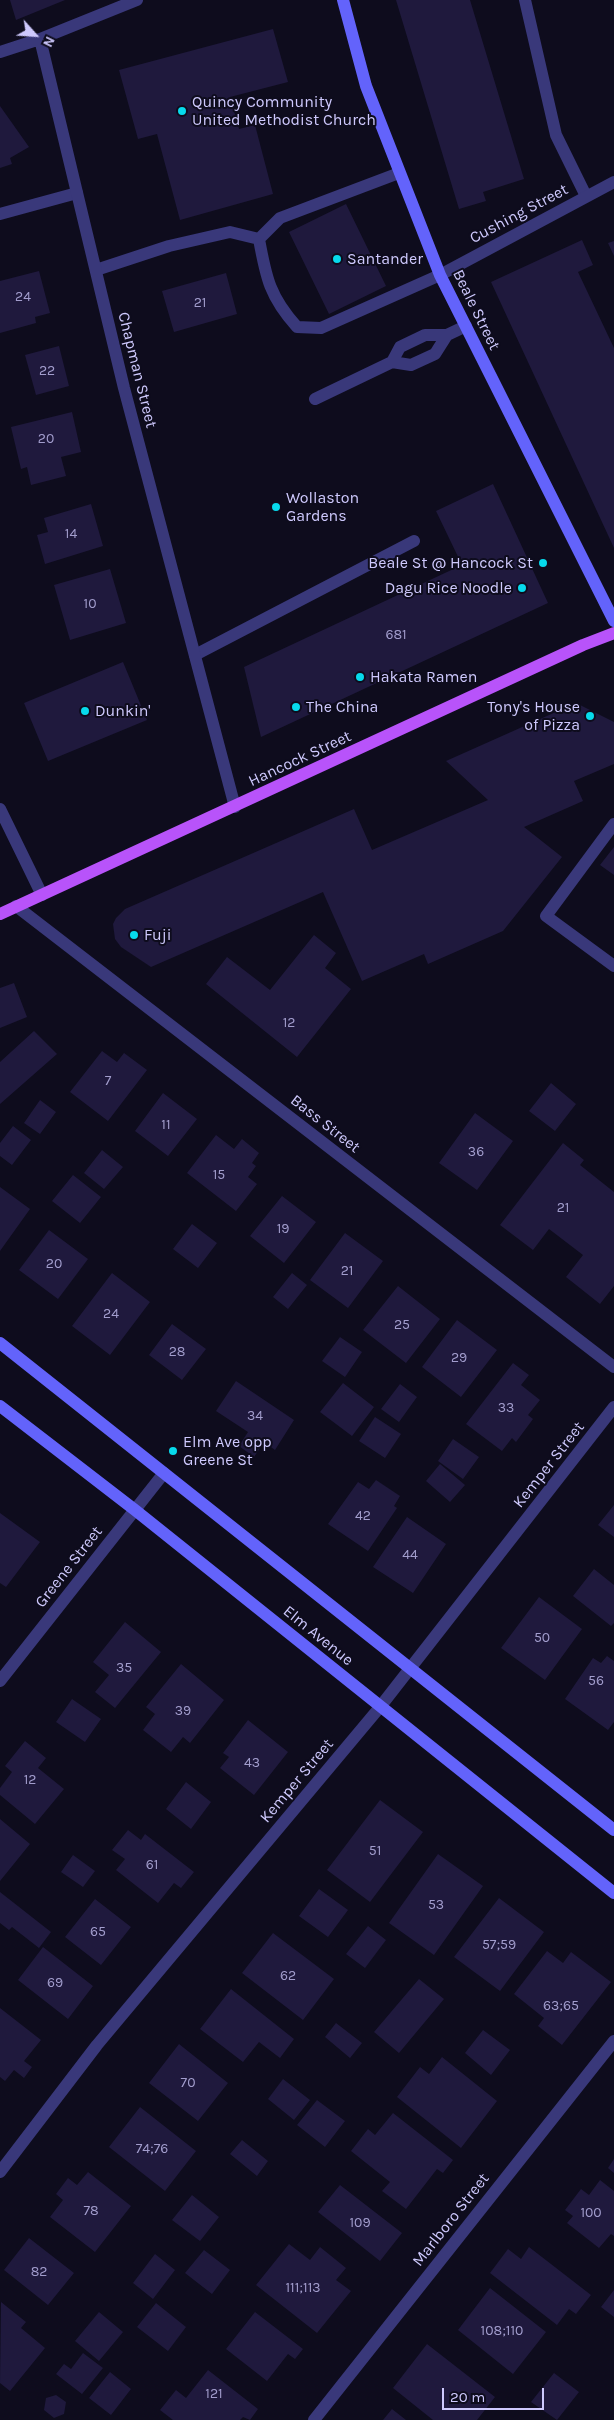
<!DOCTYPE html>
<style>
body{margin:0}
#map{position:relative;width:614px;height:2420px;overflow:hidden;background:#0e0c1d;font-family:Karla,sans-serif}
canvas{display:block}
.north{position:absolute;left:10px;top:10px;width:50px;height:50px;-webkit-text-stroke:4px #0e0c1d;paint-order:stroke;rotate:116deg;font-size:14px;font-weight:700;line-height:20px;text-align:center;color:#cec9fd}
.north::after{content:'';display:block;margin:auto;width:18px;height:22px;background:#cec9fd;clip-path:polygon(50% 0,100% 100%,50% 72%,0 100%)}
.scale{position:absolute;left:442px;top:2388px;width:102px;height:22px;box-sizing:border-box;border:2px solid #cec9fd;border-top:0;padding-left:6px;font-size:15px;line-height:18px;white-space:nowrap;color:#cec9fd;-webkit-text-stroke:4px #0e0c1d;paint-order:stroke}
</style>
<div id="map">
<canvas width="614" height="2420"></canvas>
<div class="north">N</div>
<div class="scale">20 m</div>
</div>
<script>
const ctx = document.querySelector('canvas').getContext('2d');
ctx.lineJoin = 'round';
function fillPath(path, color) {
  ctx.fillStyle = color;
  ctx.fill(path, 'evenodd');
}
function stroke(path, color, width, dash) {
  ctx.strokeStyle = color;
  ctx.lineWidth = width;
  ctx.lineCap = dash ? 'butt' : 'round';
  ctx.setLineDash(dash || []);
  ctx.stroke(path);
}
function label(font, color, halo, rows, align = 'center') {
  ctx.font = font + ' Karla,sans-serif';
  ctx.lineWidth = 4;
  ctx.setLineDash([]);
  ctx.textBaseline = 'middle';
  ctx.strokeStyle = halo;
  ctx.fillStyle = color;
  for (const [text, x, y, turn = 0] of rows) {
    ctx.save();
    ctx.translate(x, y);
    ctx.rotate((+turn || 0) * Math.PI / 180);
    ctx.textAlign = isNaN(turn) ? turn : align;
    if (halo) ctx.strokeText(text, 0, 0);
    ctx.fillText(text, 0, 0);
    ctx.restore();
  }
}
fillPath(new Path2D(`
 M10,0H65L16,20Z
 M396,0H470L524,179L483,192L486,201L459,209Z
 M273,29L288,82L230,97L239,129L255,125L273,194L180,220L157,134L138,139L119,70Z
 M0,106L29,147L10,158L12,164L0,168Z
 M346,204L386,286L329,314L289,232Z
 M582,240L593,265L578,272L614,348V548L491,282Z
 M614,241V256L608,243Z
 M39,271L50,313L35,317L36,323L0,333V281Z
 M226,273L237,314L174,332L162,291Z
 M59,346L69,386L36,395L25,355Z
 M72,412L81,452L61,457L66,476L31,485L27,467L21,469L11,427Z
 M493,484L548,603L261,737L244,667L462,565L436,511Z
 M91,504L103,546L45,564L37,535L48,532L44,518Z
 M110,569L126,623L70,640L54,585Z
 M123,662L147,720L48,761L24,703Z
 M576,703L614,722V764L574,781L583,801L524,827L562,857L503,931L428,964L424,954L362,981L323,892L151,967L121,947L115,939L113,924L116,918L125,909L354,809L372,850L488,800L446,761Z
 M614,847V875L600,865Z
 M314,935L336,953L325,968L351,989L297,1057L206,984L227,957L270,990Z
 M14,983L27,1017L0,1028V988Z
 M34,1031L57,1054L0,1104V1062Z
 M102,1051L117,1062L124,1053L147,1070L108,1121L70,1092Z
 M551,1083L576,1104L555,1131L529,1111Z
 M163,1093L197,1119L168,1156L135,1131Z
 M40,1100L56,1112L40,1134L24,1123Z
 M475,1113L513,1141L477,1190L439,1163Z
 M13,1126L31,1140L12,1165L0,1156V1143Z
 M216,1135L234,1149L242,1139L259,1153L252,1163L256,1166L248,1177L257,1184L236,1211L187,1173Z
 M563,1143L584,1160L580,1165L614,1192V1286L600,1304L566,1277L583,1255L549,1229L533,1250L500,1225Z
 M102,1150L123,1167L104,1189L84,1173Z
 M73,1175L101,1197L80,1223L52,1201Z
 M0,1187L30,1209L0,1251Z
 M282,1196L316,1222L284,1263L250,1236Z
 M192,1224L217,1243L198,1268L173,1249Z
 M49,1230L88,1259L58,1299L19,1270Z
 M345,1233L383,1261L348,1308L310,1280Z
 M112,1273L150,1302L110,1355L72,1326Z
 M292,1273L307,1285L288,1309L273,1297Z
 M398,1286L440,1319L406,1363L363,1330Z
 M457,1320L497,1350L461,1397L422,1367Z
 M172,1324L206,1349L182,1380L149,1355Z
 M340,1337L362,1352L345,1377L322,1361Z
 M513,1363L529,1375L521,1385L540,1400L528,1415L533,1419L516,1442L512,1438L502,1451L466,1424Z
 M236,1381L294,1420L275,1450L264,1442L254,1457L239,1446L248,1432L216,1411Z
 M343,1383L374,1407L352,1436L320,1412Z
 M400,1384L417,1397L399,1422L381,1409Z
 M375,1417L401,1434L385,1458L359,1441Z
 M453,1439L479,1457L463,1479L438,1461Z
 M440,1464L465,1485L450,1502L426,1481Z
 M376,1480L400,1496L394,1506L397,1508L368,1551L328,1524L358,1482L369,1489Z
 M614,1505V1537L598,1525Z
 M0,1513L40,1542L6,1587L0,1583Z
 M407,1517L446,1544L413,1593L373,1567Z
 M594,1569L614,1585V1623L611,1626L573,1596Z
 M539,1597L582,1629L545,1680L501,1648Z
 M125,1622L161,1652L115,1708L95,1692L109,1675L93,1662Z
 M607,1656L614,1661V1722L608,1730L565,1699L593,1658L601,1663Z
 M181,1664L224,1700L190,1743L183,1737L171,1752L143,1730L155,1714L146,1707Z
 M72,1699L101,1719L85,1742L56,1722Z
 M248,1720L288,1752L254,1795L220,1768L229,1757L223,1753Z
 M25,1741L46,1758L38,1768L64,1789L35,1824L0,1795V1788L12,1772L5,1766Z
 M186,1782L211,1802L191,1829L166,1809Z
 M380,1800L423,1832L370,1902L327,1870Z
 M0,1819L30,1844L0,1881Z
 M128,1830L141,1840L145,1834L194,1872L181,1888L174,1883L158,1903L116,1870L125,1859L112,1850Z
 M438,1854L483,1886L434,1955L389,1923Z
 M73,1855L95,1871L83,1887L61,1872Z
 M319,1889L348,1910L328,1937L299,1916Z
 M0,1892L51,1932L39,1948L12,1927L9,1930L0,1923Z
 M499,1898L544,1932L500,1991L454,1957Z
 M95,1899L131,1927L101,1965L65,1937Z
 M368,1926L386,1940L365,1968L346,1954Z
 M273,1933L334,1979L303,2020L242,1973Z
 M43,1947L93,1986L68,2019L18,1980Z
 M547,1951L563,1963L571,1952L611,1982L562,2045L538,2026L544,2018L514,1994Z
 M419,1979L444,1999L399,2053L374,2032Z
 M231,1989L294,2039L280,2058L259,2042L243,2062L200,2029Z
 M0,2008L41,2040L24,2061L32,2067L24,2078L14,2070L5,2081L0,2077Z
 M336,2023L362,2043L350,2058L325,2037Z
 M483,2030L510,2050L491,2075L465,2053Z
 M179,2044L228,2083L198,2121L149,2083Z
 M442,2057L497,2101L461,2148L397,2097L420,2067L429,2074Z
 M283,2079L310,2100L294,2120L268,2099Z
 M317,2100L345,2121L325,2147L297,2125Z
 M140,2107L196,2151L165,2191L109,2147Z
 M393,2113L453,2160L443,2173L437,2169L406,2209L382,2191L390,2182L351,2151L368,2129L375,2135Z
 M242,2140L268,2161L257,2176L230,2154Z
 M614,2159V2173L608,2168Z
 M88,2172L131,2206L95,2252L50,2217L63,2200L56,2194L68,2178L77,2185Z
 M600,2180L614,2191V2236L611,2234L599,2248L567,2223L573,2216L565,2210L581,2189L589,2195Z
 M340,2185L402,2233L380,2261L318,2212Z
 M192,2195L219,2217L200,2241L172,2220Z
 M29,2238L74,2273L48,2305L4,2270Z
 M289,2244L310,2260L320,2247L346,2268L336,2280L351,2291L317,2333L256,2285Z
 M529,2247L591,2295L576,2314L569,2309L557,2325L490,2273L508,2249L521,2259Z
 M204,2250L230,2270L212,2294L185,2273Z
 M155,2254L175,2270L153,2299L133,2283Z
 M490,2288L546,2332L513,2374L458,2330Z
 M614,2290V2317L601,2307Z
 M1,2302L26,2322L21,2328L45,2348L10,2391L0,2383Z
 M156,2303L186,2327L168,2351L137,2327Z
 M99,2312L123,2332L99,2361L75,2341Z
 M255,2312L303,2349L295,2359L288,2354L267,2381L226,2349Z
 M427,2344L495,2397L477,2420H433L393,2388Z
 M83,2353L103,2368L82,2394L56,2374L64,2364L71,2369Z
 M208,2370L258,2409L250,2420L243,2417L240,2420H173L160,2410L176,2390L186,2398Z
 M110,2372L131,2389L111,2415L89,2398Z
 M554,2373L579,2392L557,2420L531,2402Z
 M56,2395L66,2402L64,2414L54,2418L44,2410L46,2398Z
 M392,2409L406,2420H383Z`), '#1f193d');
stroke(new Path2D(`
 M525,0L556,135L586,196
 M399,173L280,218L259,239C266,278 270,297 297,327L321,328L440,275
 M0,214L77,193
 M96,270L169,246L230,232L259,239
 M392,362L400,347L425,335H447L466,326
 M315,399L392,362L411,365L435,354L447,335
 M195,655L414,541
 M0,809L42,895
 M614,824L546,916L614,966`), '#39387a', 12);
stroke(new Path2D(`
 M137,0L40,39L124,388L235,807
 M0,52L40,39
 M440,275L614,182
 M16,906L614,1367
 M0,1681L164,1473
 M0,2172L97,2045L380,1707L614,1407
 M314,2420L614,2041`), '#39387a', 12);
stroke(new Path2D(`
 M343,0L366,86L440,275L614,621
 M0,1343L614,1830
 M0,1406L135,1510L614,1893`), '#6363fb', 12);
stroke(new Path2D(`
 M0,914L583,645L614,633`), '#b853fa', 12);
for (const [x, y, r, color] of [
 [182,111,5,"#07daec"],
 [337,259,5,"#07daec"],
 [276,507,5,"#07daec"],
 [543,563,5,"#07daec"],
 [522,588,5,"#07daec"],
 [360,677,5,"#07daec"],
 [296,707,5,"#07daec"],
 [85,711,5,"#07daec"],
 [590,716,5,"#07daec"],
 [134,935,5,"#07daec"],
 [173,1451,5,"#07daec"]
]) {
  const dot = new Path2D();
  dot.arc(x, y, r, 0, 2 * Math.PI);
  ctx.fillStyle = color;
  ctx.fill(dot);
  stroke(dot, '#0e0c1d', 2);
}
label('14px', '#a29dcd', null, [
 ["24",23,297],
 ["21",200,303],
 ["22",47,371],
 ["20",46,439],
 ["14",71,534],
 ["10",90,604],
 ["681",396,635],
 ["12",289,1023],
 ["7",108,1081],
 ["11",166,1125],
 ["36",476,1152],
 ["15",219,1175],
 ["21",563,1208],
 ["19",283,1229],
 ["20",54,1264],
 ["21",347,1271],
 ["24",111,1314],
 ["25",402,1325],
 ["28",177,1352],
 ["29",459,1358],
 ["33",506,1408],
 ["34",255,1416],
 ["42",363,1516],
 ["44",410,1555],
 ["50",542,1638],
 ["35",124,1668],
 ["56",596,1681],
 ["39",183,1711],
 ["43",252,1763],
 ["12",30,1780],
 ["51",375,1851],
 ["61",152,1865],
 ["53",436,1905],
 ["65",98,1932],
 ["57;59",499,1945],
 ["62",288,1976],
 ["69",55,1983],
 ["63;65",561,2006],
 ["70",188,2083],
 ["74;76",152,2149],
 ["78",91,2211],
 ["100",591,2213],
 ["109",360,2223],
 ["82",39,2272],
 ["111;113",303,2288],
 ["108;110",502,2331],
 ["121",214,2394]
]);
label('16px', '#cec9fd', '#0e0c1d', [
 ["Quincy Community",192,102],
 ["United Methodist Church",192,120],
 ["Santander",347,259],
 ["Wollaston",286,498],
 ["Gardens",286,516],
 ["Beale St @ Hancock St",533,563,"right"],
 ["Dagu Rice Noodle",512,588,"right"],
 ["Hakata Ramen",370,677],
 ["The China",306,707],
 ["Tony's House",580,707,"right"],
 ["of Pizza",580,725,"right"],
 ["Dunkin'",95,711],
 ["Fuji",144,935],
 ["Elm Ave opp",183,1442],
 ["Greene St",183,1460]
], 'left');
label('16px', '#cec9fd', '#0e0c1d', [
 ["Cushing Street",519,214,-28],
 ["Beale Street",476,310,64],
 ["Chapman Street",137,370,76],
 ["Hancock Street",300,759,-25],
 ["Bass Street",325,1124,38],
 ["Kemper Street",549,1465,-52],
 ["Greene Street",69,1567,-52],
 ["Elm Avenue",318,1636,39],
 ["Kemper Street",297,1781,-50],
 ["Marlboro Street",451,2220,-52]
]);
</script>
